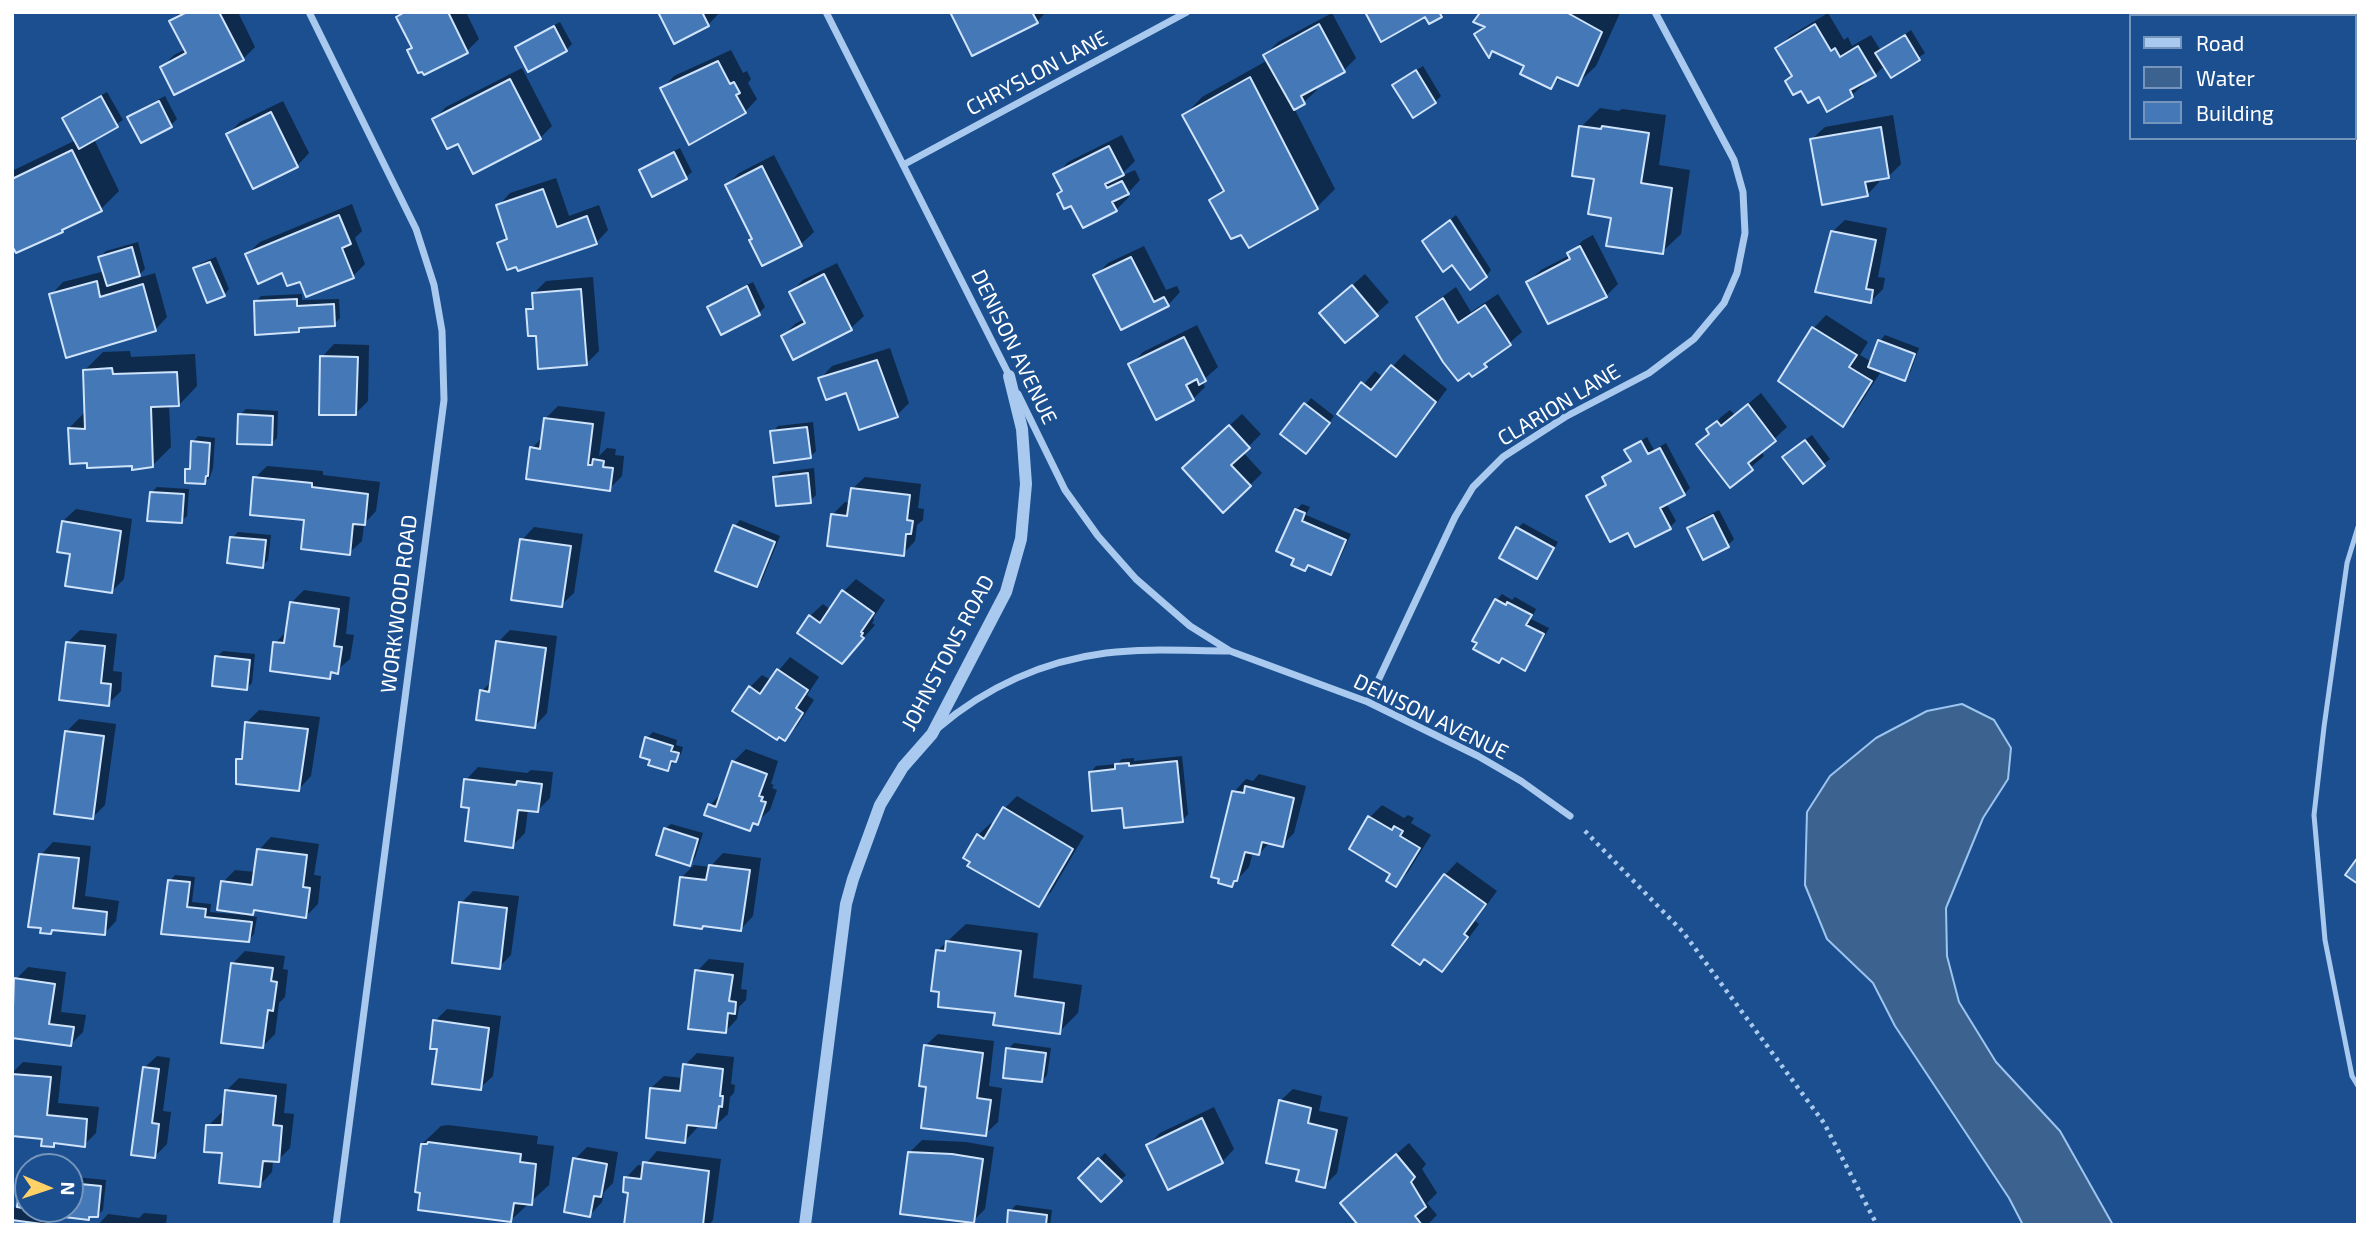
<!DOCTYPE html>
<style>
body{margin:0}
#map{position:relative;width:2370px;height:1237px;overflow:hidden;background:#1b4f8f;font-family:"Exo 2",sans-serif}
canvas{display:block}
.frame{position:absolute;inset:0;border:14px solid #fff;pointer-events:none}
.legend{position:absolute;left:2129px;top:14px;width:228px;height:126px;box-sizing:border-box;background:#1b4f8f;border:2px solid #7695bc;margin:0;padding:9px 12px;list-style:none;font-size:21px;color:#fff}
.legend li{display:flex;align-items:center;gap:14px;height:35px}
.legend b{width:35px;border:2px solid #7695bc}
.north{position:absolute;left:14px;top:1153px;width:70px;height:70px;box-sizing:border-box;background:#1b4f8f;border:2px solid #7695bc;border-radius:50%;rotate:92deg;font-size:19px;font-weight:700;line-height:28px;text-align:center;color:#fff}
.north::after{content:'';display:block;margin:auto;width:24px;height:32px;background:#ffd166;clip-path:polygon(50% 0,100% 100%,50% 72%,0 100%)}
</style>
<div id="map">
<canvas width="2370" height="1237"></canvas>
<div class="frame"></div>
<ul class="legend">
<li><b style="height:9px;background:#a9c9ee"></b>Road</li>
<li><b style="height:19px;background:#3c6290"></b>Water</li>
<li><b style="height:19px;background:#4478b7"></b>Building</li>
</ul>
<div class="north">N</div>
</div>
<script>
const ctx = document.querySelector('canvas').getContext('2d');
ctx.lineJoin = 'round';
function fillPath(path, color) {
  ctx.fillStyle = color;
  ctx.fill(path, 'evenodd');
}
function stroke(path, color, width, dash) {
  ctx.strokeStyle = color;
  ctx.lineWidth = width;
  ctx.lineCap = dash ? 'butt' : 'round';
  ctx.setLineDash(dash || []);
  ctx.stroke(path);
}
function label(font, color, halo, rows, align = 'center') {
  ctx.font = font + ' "Exo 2",sans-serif';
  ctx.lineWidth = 7;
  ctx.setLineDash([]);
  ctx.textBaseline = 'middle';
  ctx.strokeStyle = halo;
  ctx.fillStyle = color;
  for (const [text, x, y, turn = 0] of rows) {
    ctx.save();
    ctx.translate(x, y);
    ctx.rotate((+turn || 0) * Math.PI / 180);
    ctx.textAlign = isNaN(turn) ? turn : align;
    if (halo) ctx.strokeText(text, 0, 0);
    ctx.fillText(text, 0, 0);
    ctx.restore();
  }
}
const water = new Path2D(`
 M1962,704L1994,720L2011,748L2008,779L1983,818L1946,908L1947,956L1959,1002L1996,1062L2060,1131L2113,1225H2023L2009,1198L1895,1026L1873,983L1827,939L1805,885L1807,812L1830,776L1876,738L1927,711Z`);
fillPath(water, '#3c6290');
stroke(water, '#9cc4f0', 2);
fillPath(new Path2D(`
 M180,12H238L255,47L243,59L162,67L174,55L186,49L171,21Z
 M403,12H466L479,39L467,51H409L413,46L398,17Z
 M660,12H720L708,25Z
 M952,12H1046L1037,22Z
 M1480,12H1619L1620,13L1596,66L1577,84L1561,77L1551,87L1527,65L1495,50L1489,56L1476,34L1485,25Z
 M1332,13L1356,58L1344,70L1315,86L1317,90L1304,102L1294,108L1335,189L1317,207L1242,232L1212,200L1224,188L1184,116L1202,97L1268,60L1265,55L1278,42Z
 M1828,13L1844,40L1848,37L1852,46L1871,35L1881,51L1911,30L1925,53L1892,76L1885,65L1875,75L1864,81L1865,83L1852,95L1828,109L1820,95L1794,75L1778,48L1790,36Z
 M560,22L572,44L566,50L517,48L522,42Z
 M731,50L743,73L747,71L751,79L748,83L757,99L745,112L662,89L674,76Z
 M1423,66L1441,96L1435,102L1394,85Z
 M522,68L552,126L540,138L458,141L434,119L446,107Z
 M107,92L123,120L94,139L119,191L101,209L67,226L62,231L12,242V171L76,140L64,118L70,113Z
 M165,96L177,119L171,125L141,141L129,118L135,112Z
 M283,101L309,153L297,166L228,134L240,122Z
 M1600,108L1619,111L1622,109L1666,115L1659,165L1690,170L1681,234L1662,252L1613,216L1595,178L1581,127Z
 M1893,115L1901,164L1889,176L1879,178V182L1867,195L1812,139L1825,127Z
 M1122,135L1135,161L1119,177L1135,170L1140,180L1127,194L1129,197L1116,210L1072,203L1059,194L1063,189L1056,175L1068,162Z
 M680,148L692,172L686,177L641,170L647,165Z
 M774,155L814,232L801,244L754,238L727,185L739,173Z
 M556,178L569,216L599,205L608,230L596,243H499L508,235L498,206L510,193Z
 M352,204L362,231L355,238L365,264L353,276L301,279L247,254L260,242Z
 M1456,215L1491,270L1487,275L1451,219Z
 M1845,220L1887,228L1878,277L1885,278L1883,289L1871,301L1832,232Z
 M1593,235L1618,284L1606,296L1528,282L1541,270L1570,255L1582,241Z
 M138,242L145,269L135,279L155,273L167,317L155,330L51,295L63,282L105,271L100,257L106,251Z
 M1144,246L1166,290L1177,286L1180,292L1168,305L1122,328L1095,276L1108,263Z
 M216,257L229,289L224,295L195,269L201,263Z
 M837,263L864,316L851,328L793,357L783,336L795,324L804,319L791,292L803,280Z
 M1365,274L1389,302L1376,314L1321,313Z
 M593,277L599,351L586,364L537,334L528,310L535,303L534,293L546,281Z
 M753,282L765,307L759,313L722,332L709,307L715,301Z
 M1456,287L1471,312L1498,294L1522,332L1473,374L1419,317L1431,305Z
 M302,294V300L339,299L340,318L334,324L303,326L298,331L256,302L261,296Z
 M1826,315L1868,342L1860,355L1872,362L1880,341L1885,335L1919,348L1910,373L1904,379L1882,370L1855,412L1843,424L1780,380L1814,328Z
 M1197,325L1218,367L1202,381L1205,387L1193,399L1131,365L1143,352Z
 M334,344L369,345L368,401L356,413L322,357Z
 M890,348L909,403L897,415L820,379L832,366Z
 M130,351L131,357L195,354L197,386L179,405H169L171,447L152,466L133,464L69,428L86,411L85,370L103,352Z
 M1404,354L1447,389L1408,442L1396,454L1339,413L1375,371L1383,377Z
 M1761,393L1787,427L1761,451L1764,456L1730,485L1698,444L1721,417L1730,410L1735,415Z
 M1311,398L1334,416L1312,446L1282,434Z
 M558,406L605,412L599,456L607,448L616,449L615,455L624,456L622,476L609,489L532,448L544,436L546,418Z
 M246,409L278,411L277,438L271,444L240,415Z
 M1242,414L1261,434L1243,452L1262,473L1250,485L1197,455Z
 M813,422L816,451L810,457L772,432L778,426Z
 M1812,435L1830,459L1803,481L1790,451Z
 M198,436L215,438L213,468L210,477L205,482L187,470L192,465L193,442Z
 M1647,437L1654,450L1666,443L1690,488L1684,494L1666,503L1676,521L1670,527L1636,545L1628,531L1588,496L1607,484L1604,477L1610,471L1632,459L1626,450Z
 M267,466L323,471V475L380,482L376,511L364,524L362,541L349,553L255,478Z
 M814,468L816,495L810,501L775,477L781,472Z
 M865,477L921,484L918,508L924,509L923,520L917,525L915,541L903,554L833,514L845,502L850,503L852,489Z
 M157,487L189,489L187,516L181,521L151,493Z
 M1302,504L1310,507L1306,515L1351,534L1336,567L1331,573L1310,564L1305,569L1296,558V510Z
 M76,509L132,519L124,579L112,591L72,553L63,521Z
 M1719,510L1734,539L1728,545L1704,557L1689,528L1694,522Z
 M740,520L780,536L762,580L756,585L717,570L735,526Z
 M1523,523L1558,542L1542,571L1537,577L1518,528Z
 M534,527L583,534L574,593L561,605L522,540Z
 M238,532L271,535L268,560L262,566L232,538Z
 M856,579L885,600L873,618L874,620L872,623L875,625L842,662L810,616L823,604L831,610L843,592Z
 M304,590L350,597L346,634L354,635L350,659L329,677L275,643L288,630L291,603Z
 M1502,594L1512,600L1515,597L1536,609L1531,619L1549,628L1530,663L1524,668L1503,657L1497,600Z
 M80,630L117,634L113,671L122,672L121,691L108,704L68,642Z
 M510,630L557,636L547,713L535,726L482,691L493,680L498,642Z
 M223,651L255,654L252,683L246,689L217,656Z
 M790,657L819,677L807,695L814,700L797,726L785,739L750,687L762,675L771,680Z
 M259,710L320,717L311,776L299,789L238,760L244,753L247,722Z
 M79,719L116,724L105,805L93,817L66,732Z
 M653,732L677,740L676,745L683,747L681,754L668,769L647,738Z
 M746,749L778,761L771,784L774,785L772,788L777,790L770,810L749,829L710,805L723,792L733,762Z
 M1182,756L1188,814L1183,820L1124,806L1091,772L1096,766L1117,764L1122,759L1134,758V761Z
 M478,767L527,773L531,770L553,772L550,798L538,810L528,809L525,833L512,846L471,806L466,780Z
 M1259,774L1306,786L1294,833L1282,845L1270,842L1259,854L1253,852L1249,867L1232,885L1234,792L1246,779L1253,781Z
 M1017,796L1084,836L1051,892L1039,904L978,835L991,823L994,826L1005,808Z
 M1382,805L1404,818L1408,815L1414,818L1411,823L1431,835L1408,872L1396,885L1370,817Z
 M671,824L703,833L695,858L690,864L665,829Z
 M271,837L319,844L314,875L321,876L318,904L306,916L256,909L249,916L257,917L254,934L249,940L163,933L170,881L175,875L195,877L192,902L211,904L210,912L244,915V912L223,882L235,870L255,872L259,850Z
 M53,842L91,846L85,896L119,901L116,921L104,934L55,928L51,932L41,855Z
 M723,853L761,858L753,916L741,929L705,924L702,927L682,877L694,865L710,867Z
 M1457,862L1497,891L1475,921L1479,924L1454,958L1442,970L1445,875Z
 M473,891L519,896L511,955L499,967L461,903Z
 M966,924L1038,933L1033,978L1082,985L1078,1013L1059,1032L941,991L938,950Z
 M245,951L285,956L283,969L288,970L285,997L279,1003L275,1034L263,1046L232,964Z
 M709,959L744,963L741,989L747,990L746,1000L739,1007L737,1019L725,1032L697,971Z
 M28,967L66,972L61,1012L86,1015L83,1032L71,1044L12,1037V1004L16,979Z
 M447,1009L501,1016L493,1076L480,1088L439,1048L435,1021Z
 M938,1034L994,1041L989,1086L1002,1088L998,1122L985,1134L928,1085L925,1046Z
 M1014,1043L1051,1048L1047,1075L1042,1081L1008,1049Z
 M697,1053L734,1057L731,1084L735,1085L734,1093L730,1097L728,1114L715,1126L698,1124L697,1128L685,1141L651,1088L664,1076L683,1078L685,1065Z
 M157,1056L170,1058L163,1111L171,1112L167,1144L154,1157L144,1068Z
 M23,1062L62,1066L58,1103L99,1107L96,1133L84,1145L57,1142L53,1145L44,1137L12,1134V1073Z
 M239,1078L287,1084L284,1113L294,1114L290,1148L278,1160H273L272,1172L260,1185L224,1152L208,1126L221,1113H225L227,1090Z
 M1293,1089L1322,1096L1319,1111L1348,1117L1337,1173L1324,1186L1301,1168L1280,1101Z
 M1214,1107L1234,1149L1222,1162L1148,1145L1160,1133Z
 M448,1125L538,1136L537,1144L554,1146L549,1185L511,1220L422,1144L441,1126Z
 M922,1140L966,1142L994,1147L985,1209L973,1221L909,1153Z
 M1409,1143L1426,1164L1422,1169L1437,1193L1427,1203L1437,1215L1427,1225H1360L1355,1191Z
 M587,1147L618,1152L613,1183L604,1192L602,1202L590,1215L575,1159Z
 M657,1151L721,1159L713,1220L709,1225H640L626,1178L638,1165L644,1166Z
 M1105,1153L1126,1175L1101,1199L1080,1178Z
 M28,1170V1209H57L54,1210L52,1225H12V1207L19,1208L23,1176Z
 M75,1177L106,1180L103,1210L97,1216L91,1215L88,1218L66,1209H70V1182Z
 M1016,1205L1052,1210L1050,1225H1008L1010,1211Z
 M144,1213L167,1215L166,1225H98L108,1214L139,1218Z`), '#0007');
const building = new Path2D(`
 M187,12H219L244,60L174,95L160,67L186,53L169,21Z
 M405,12H448L468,53L424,75L422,72L418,73L407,50L412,48L396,17Z
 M658,12H702L709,26L674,44Z
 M950,12H1032L1038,23L972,56Z
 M1365,12H1439L1442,17L1429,24L1425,17L1381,42Z
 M1476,12H1566L1602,32L1578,86L1557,77L1551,89L1520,74L1524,66L1492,51L1489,58L1474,34L1485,27L1473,22L1479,14Z
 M1319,24L1345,72L1301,96L1305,104L1294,110L1263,55Z
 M1815,24L1831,51L1835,48L1840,57L1858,46L1876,76L1850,90L1853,97L1827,112L1819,97L1808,103L1801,91L1793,95L1785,81L1792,76L1775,48Z
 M554,26L567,51L528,72L515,47Z
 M1905,35L1920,60L1891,78L1875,53Z
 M718,61L730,84L734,82L740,93L736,95L746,113L689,145L660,88Z
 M1416,70L1436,103L1413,118L1392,85Z
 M1250,77L1318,209L1249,248L1241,235L1231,239L1209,200L1224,191L1182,115Z
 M510,79L541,139L473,174L458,144L447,149L432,119Z
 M101,96L118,127L79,149L62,118Z
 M159,101L172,127L141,143L127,117Z
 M271,112L298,167L253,189L226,134Z
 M1579,126L1601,129L1602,126L1649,133L1641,183L1672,188L1663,254L1606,246L1611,218L1588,214L1594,179L1572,176Z
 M1881,127L1889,178L1865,182L1868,196L1822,205L1810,139Z
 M1109,146L1124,175L1105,184L1107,188L1122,181L1129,194L1112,202L1117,211L1083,228L1071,206L1064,209L1057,194L1062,191L1053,174Z
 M72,150L102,211L62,230L63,232L16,253L12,246V179Z
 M674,152L687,179L652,197L639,170Z
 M762,166L802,246L762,266L749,240L752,239L725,185Z
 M543,189L557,227L587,216L597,244L518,271L516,267L507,270L497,243L507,239L496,205Z
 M339,215L351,244L342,248L354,278L306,297L300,282L287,286L282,273L258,284L245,254Z
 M1450,220L1487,277L1470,290L1452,265L1443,272L1422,241Z
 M1831,231L1876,240L1866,289L1873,290L1871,303L1815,292Z
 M1580,246L1607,297L1548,324L1526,282L1570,259L1567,253Z
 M132,247L140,276L107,286L98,257Z
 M1131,257L1154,302L1164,297L1169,306L1121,330L1093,275Z
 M210,262L225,296L207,303L193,268Z
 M824,274L852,330L793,360L781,336L805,323L789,292Z
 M97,281L100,297L143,284L156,331L66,358L49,294Z
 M1352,285L1378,316L1345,343L1319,313Z
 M747,286L760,315L721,335L707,307Z
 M581,289L587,365L538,369L536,336H528L526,309H533L532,293Z
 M1443,298L1458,323L1485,305L1511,345L1484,364L1487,367L1472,377L1469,373L1458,381L1443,362L1416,317Z
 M297,299V306L334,304L335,326L299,328V332L255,335L254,301Z
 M1812,327L1857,355L1849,367L1872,381L1843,427L1778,381Z
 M1184,337L1206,381L1199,385L1197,379L1186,385L1194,400L1156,420L1128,364Z
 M1878,340L1915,354L1905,381L1868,367Z
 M320,356L358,357L356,415H319Z
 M877,360L898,417L859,430L846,393L826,400L818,378Z
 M1391,365L1436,402L1396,457L1337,414L1361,382L1371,390Z
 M112,368L113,374L177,372L179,406L151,407L153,467L132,470V466L87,468V463L70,464L68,428L85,429L83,370Z
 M1304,403L1330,423L1306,454L1280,434Z
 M1748,404L1776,441L1748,463L1753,470L1730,488L1696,444L1709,434L1706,429L1717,421L1721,426Z
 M238,414L273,416L272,445L237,444Z
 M544,418L593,424L588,465H592L593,459L604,461L603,467L613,468L610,491L526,479L530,447L540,449Z
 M1229,425L1250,448L1231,465L1251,486L1223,513L1182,468Z
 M807,427L811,458L774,463L770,431Z
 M1805,440L1825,466L1803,484L1782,457Z
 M191,441L210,443L208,476H206L205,484L185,483V469H190Z
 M1641,441L1648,454L1660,448L1685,495L1660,508L1671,529L1635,547L1628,533L1610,542L1586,496L1606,485L1602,477L1631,461L1624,450Z
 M808,473L811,503L776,506L773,477Z
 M253,477L312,483V487L368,494L365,525L353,524L350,555L301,549L304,520L250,515Z
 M851,488L910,495L907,520L913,521L911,534H906L904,556L827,546L831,514L847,516Z
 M150,492L184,494L182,523L147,521Z
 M1295,509L1305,513L1302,521L1346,540L1331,575L1308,565L1305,571L1291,565L1294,559L1276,551Z
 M1713,515L1729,547L1703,560L1687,528Z
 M62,521L121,531L112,593L65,586L70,554L57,552Z
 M733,525L775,542L757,587L715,571Z
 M1516,527L1554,548L1537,579L1499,558Z
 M230,537L266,540L263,568L227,563Z
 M520,539L571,546L562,607L511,600Z
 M842,590L874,613L861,632L863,633L861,636L864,638L842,664L797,633L809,615L820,623Z
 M1495,599L1506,605L1507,602L1532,615L1526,625L1544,634L1525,671L1502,658L1499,663L1473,649L1477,643L1472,641Z
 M290,602L339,609L334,646L342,647L338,674L331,672L330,679L270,671L273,642L284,643Z
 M496,641L546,648L535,728L476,720L480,690L489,692Z
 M66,642L105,646L101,683L111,684L109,706L59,700Z
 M215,656L250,660L247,690L212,686Z
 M777,669L808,690L796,708L803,713L785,741L779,737L777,740L732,711L749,686L760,694Z
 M245,722L308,729L299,791L236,784V759H242Z
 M65,731L104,736L93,819L54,814Z
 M645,737L673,746L671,751L679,753L676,762L671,761L668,771L648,765L650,760L640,757Z
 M732,761L767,774L759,796L763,797L761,801L766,802L758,825L753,823L750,831L704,815L708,804L716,807Z
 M1177,761L1183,822L1124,828L1122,808L1092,811L1089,772L1115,769V764L1129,763V766Z
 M464,779L516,785L517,781L542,784L538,812L518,810L513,848L465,841L469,808L461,807Z
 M1245,786L1294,798L1283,847L1262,842L1259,855L1245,852L1237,881H1234L1232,887L1218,883L1219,879L1211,877L1232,791L1244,793Z
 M1003,807L1073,849L1039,907L967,866L970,862L963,858L977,834L984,839Z
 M1368,816L1392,830L1394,826L1403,831L1400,836L1420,848L1396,887L1386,881L1390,874L1349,849Z
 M664,828L698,839L690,866L656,855Z
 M257,849L307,855L303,887L310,888L306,918L254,910L253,915L217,910L221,881L252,885Z
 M39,854L79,858L73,908L107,912L105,935L52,930L51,934L40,933L41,928L28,927Z
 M2358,857V884L2345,875Z
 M709,865L750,870L741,931L703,926L702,929L674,925L680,877L706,880Z
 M1444,874L1486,904L1464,934L1468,937L1442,972L1424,959L1420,965L1392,945Z
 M168,880L190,882L187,907L206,909L205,917L252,922L249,942L161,934Z
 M459,902L507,908L500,969L452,963Z
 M946,941L1021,951L1015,996L1064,1003L1060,1034L993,1025L995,1013L938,1007L939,992L931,991L936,950L945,951Z
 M231,963L273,968L271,981L277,982L273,1011L268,1010L263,1048L221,1043Z
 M695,970L733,975L729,1001L736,1002L735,1014L728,1013L726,1033L688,1029Z
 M14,978L55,984L49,1024L74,1027L71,1046L12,1038Z
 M433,1020L489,1028L481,1090L432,1084L437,1049H430Z
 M924,1045L983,1053L977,1098L991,1100L986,1136L921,1128L926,1087L919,1086Z
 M1006,1048L1046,1053L1042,1082L1003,1078Z
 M683,1064L723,1069L720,1096H723L722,1107L719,1106L716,1128L687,1125L685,1143L646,1138L650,1088L680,1091Z
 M143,1067L159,1069L152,1123L159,1124L155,1158L131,1155Z
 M12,1074L51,1077L47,1115L87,1119L85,1147L54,1143V1147L41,1146L42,1139L12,1136Z
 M225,1090L276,1096L273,1125L282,1126L279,1162L263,1161L260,1187L219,1183L222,1153L204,1152L206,1125H222Z
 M1279,1100L1311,1108L1308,1123L1337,1130L1325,1188L1296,1181L1299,1170L1266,1163Z
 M1202,1118L1223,1163L1168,1190L1146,1145Z
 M428,1142L521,1154L520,1162L536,1164L532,1205L514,1203L511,1222L418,1210L420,1193L415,1192L421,1144H427Z
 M908,1152L952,1154L983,1159L974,1223L900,1214Z
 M1396,1154L1415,1177L1411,1182L1426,1207L1415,1216L1422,1225H1358L1340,1203Z
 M573,1158L607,1164L601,1197L594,1196L590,1217L564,1212Z
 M1098,1158L1122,1181L1101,1202L1078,1178Z
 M643,1162L709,1171L703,1225H624L628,1193L623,1192L624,1177L641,1179Z
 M21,1175L28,1176V1209L17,1207Z
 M70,1183L101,1186L98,1217H89V1220L64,1217V1209H70Z
 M1008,1210L1047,1215L1046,1225H1007Z
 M12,1220L42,1224V1225H12Z`);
fillPath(building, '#4478b7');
stroke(building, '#cfe3fa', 2);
stroke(new Path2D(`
 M1585,831L1683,932L1824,1123L1877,1225`), '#a9c9ee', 4.5, [3.5, 5]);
stroke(new Path2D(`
 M2358,527L2347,563L2324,727L2314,815L2325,940L2352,1076L2358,1086`), '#a9c9ee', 5);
stroke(new Path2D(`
 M309,12L416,229L434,285L442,331L444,400L336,1225
 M826,12L1010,377
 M903,165L1187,12
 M1018,394L1065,490L1098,536L1136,579L1190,626L1230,651L1368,702L1478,756L1521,781L1570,816
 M1368,702L1455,517L1473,487L1503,457L1565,417L1649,373L1694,339L1724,303L1737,273L1745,233L1743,192L1734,160L1655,12
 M938,728C986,687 1044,661 1106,653C1146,648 1189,651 1229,651`), '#a9c9ee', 7);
stroke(new Path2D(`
 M805,1225L846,904L853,879L880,805L903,767L932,734L1006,592L1021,539L1026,484L1022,429L1009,376`), '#a9c9ee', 12);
label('21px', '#fff', '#1b4f8f', [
 ["CHRYSLON LANE",1037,73,-28],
 ["DENISON AVENUE",1014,347,64],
 ["CLARION LANE",1559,405,-31],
 ["WORKWOOD ROAD",399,604,-83],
 ["JOHNSTONS ROAD",948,653,-62],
 ["DENISON AVENUE",1431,717,26]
]);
</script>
